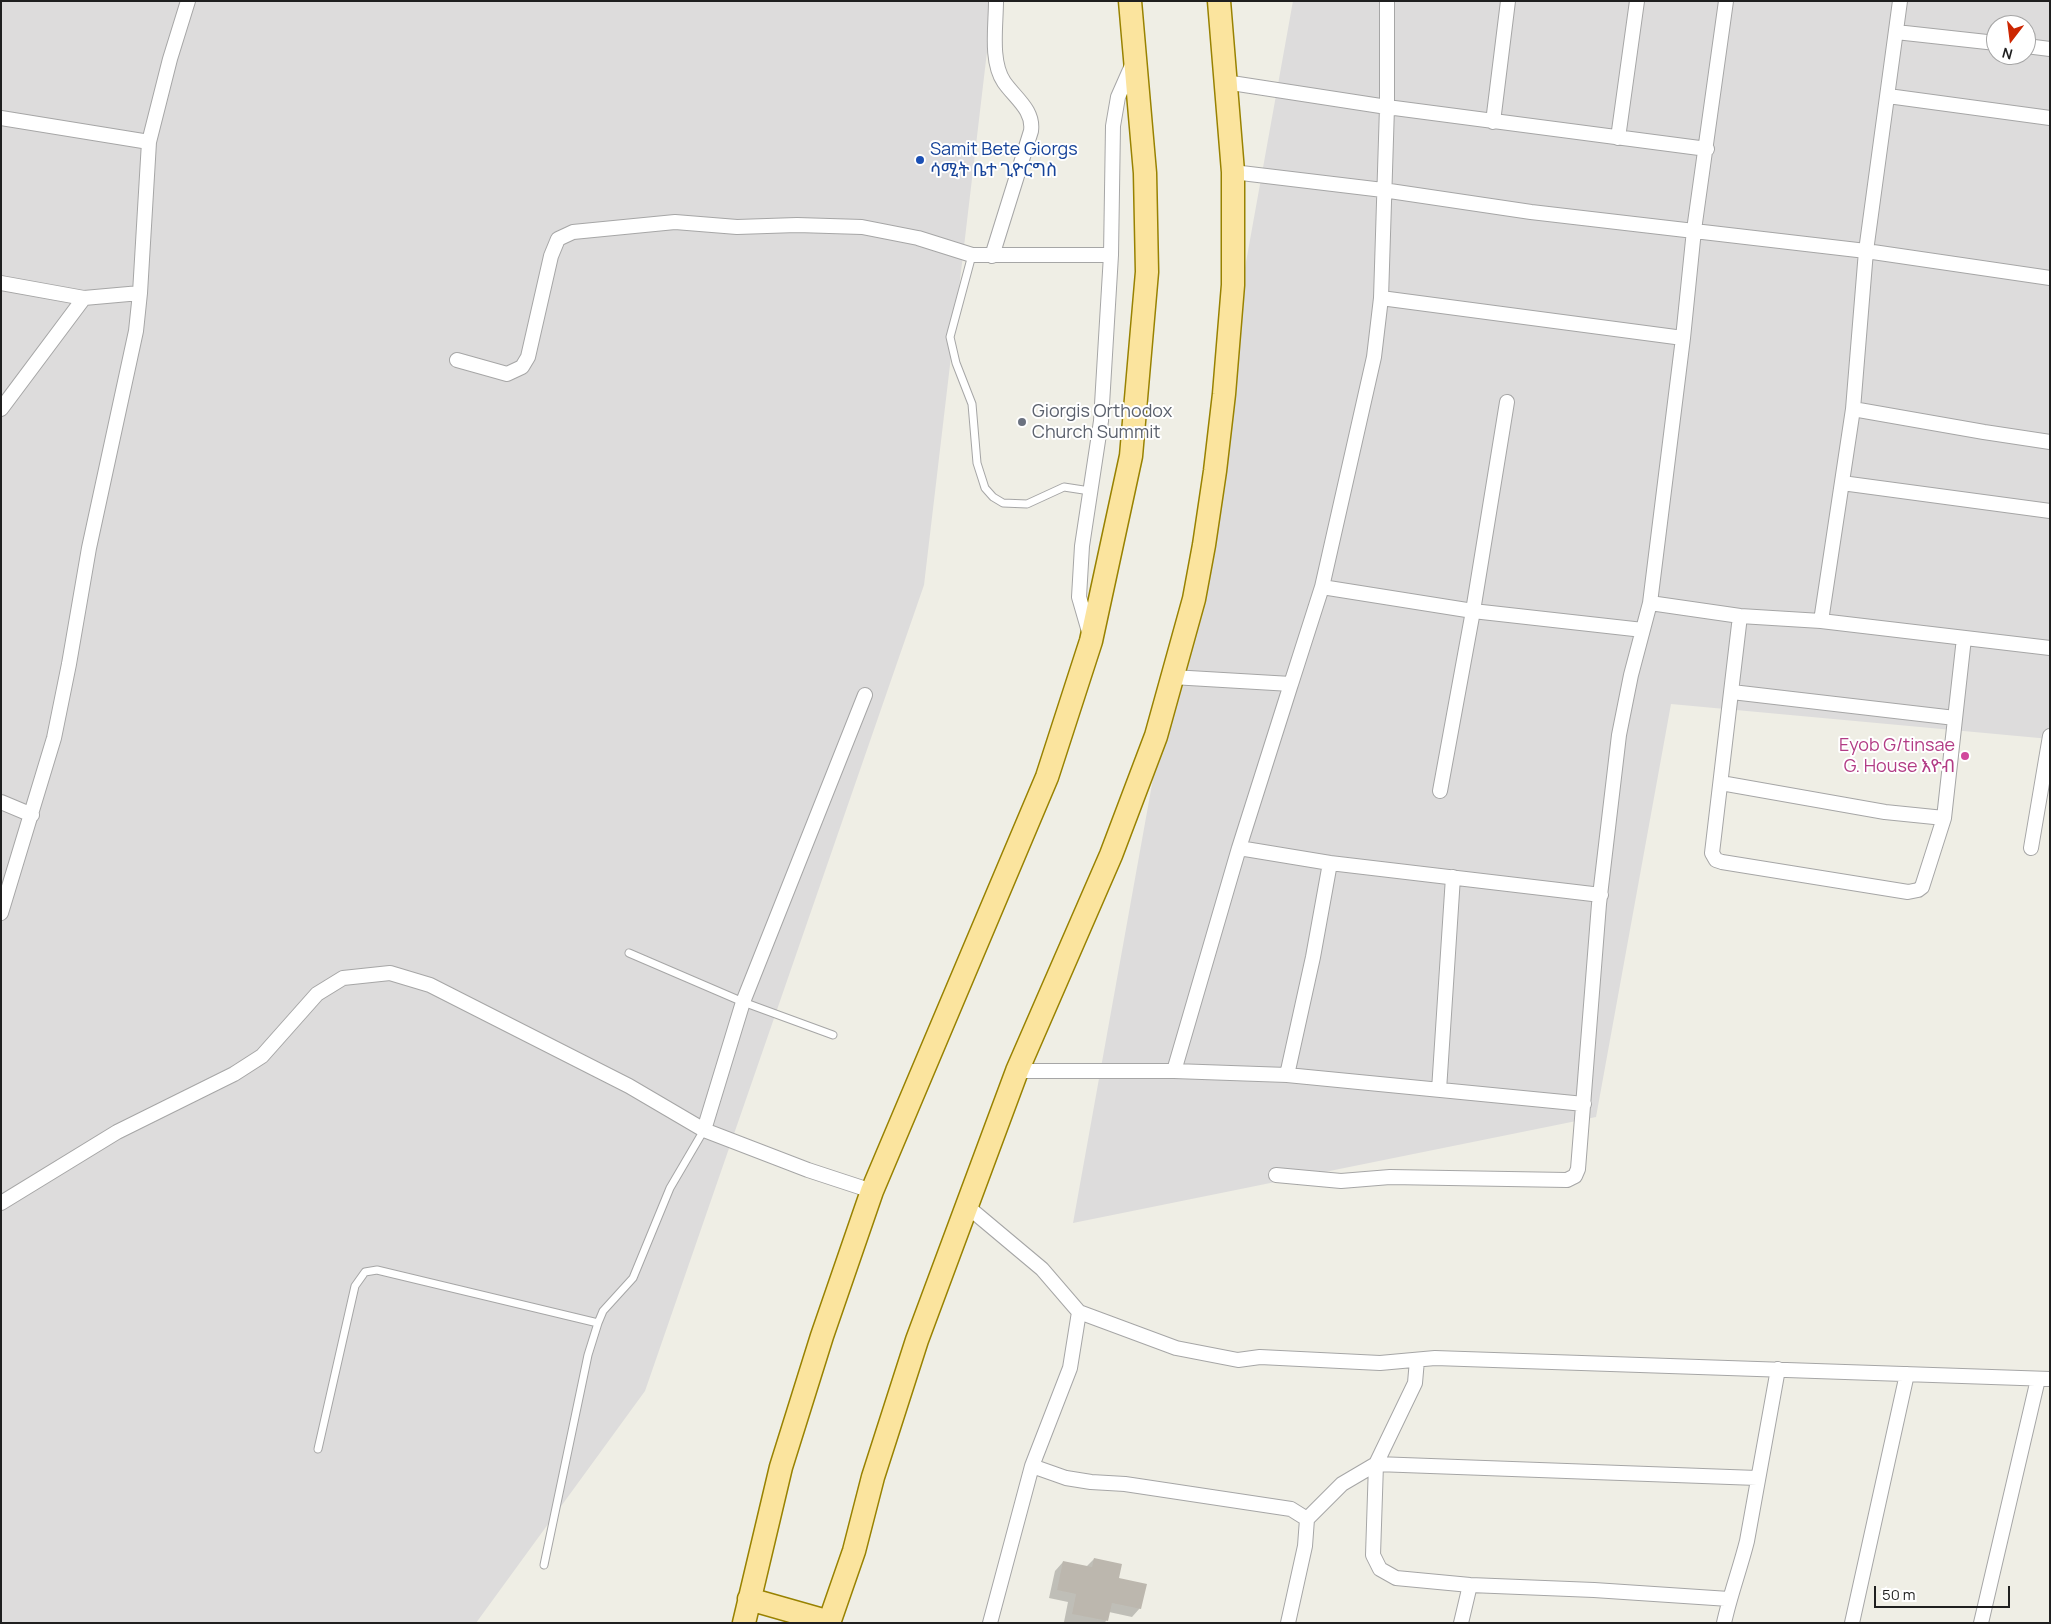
<!DOCTYPE html>
<meta charset="utf-8">
<style>
body{margin:0}
#map{position:relative;width:2051px;height:1624px;overflow:hidden;background:#efeee5;font-family:Manrope,sans-serif}
canvas{display:block}
.frame{position:absolute;inset:0;border:2px solid #1f1f1f;pointer-events:none}
.north{position:absolute;left:1986px;top:15px;width:50px;height:50px;box-sizing:border-box;background:#fff;border:1px solid #a5a5a5;border-radius:50%;rotate:195deg;font-size:14px;font-weight:700;line-height:20px;text-align:center;color:#1f1f1f}
.north::after{content:'';display:block;margin:auto;width:18px;height:22px;background:#cc2601;clip-path:polygon(50% 0,100% 100%,50% 72%,0 100%)}
.scale{position:absolute;left:1874px;top:1586px;width:136px;height:22px;box-sizing:border-box;border:2px solid #1f1f1f;border-top:0;padding-left:6px;font-size:15px;line-height:18px;white-space:nowrap;color:#1f1f1f;-webkit-text-stroke:4px #fff;paint-order:stroke}
</style>
<div id="map">
<canvas width="2051" height="1624"></canvas>
<div class="frame"></div>
<div class="north">N</div>
<div class="scale">50 m</div>
</div>
<script>
const ctx = document.querySelector('canvas').getContext('2d');
ctx.lineJoin = 'round';
function fillPath(path, color) {
  ctx.fillStyle = color;
  ctx.fill(path, 'evenodd');
}
function stroke(path, color, width, dash) {
  ctx.strokeStyle = color;
  ctx.lineWidth = width;
  ctx.lineCap = dash ? 'butt' : 'round';
  ctx.setLineDash(dash || []);
  ctx.stroke(path);
}
function label(font, color, halo, rows, align = 'center') {
  ctx.font = font + ' Manrope,"Noto Sans Ethiopic",sans-serif';
  ctx.lineWidth = 4;
  ctx.setLineDash([]);
  ctx.textBaseline = 'middle';
  ctx.strokeStyle = halo;
  ctx.fillStyle = color;
  for (const [text, x, y, turn = 0] of rows) {
    ctx.save();
    ctx.translate(x, y);
    ctx.rotate((+turn || 0) * Math.PI / 180);
    ctx.textAlign = isNaN(turn) ? turn : align;
    if (halo) ctx.strokeText(text, 0, 0);
    ctx.fillText(text, 0, 0);
    ctx.restore();
  }
}
fillPath(new Path2D(`
 M1,1H993L924,585L645,1391L476,1623H1Z
 M1293,1H2050V739L1671,704L1596,1117L1073,1223ZM1996,25H2026V55H1996Z`), '#dddcdc');
fillPath(new Path2D(`
 M1094,1559L1117,1579L1140,1608L1132,1617L1109,1612L1105,1623L1064,1622L1068,1602L1049,1598L1055,1571L1063,1562L1086,1567Z`), '#0003');
fillPath(new Path2D(`
 M1094,1558L1122,1564L1119,1578L1147,1584L1141,1609L1112,1603L1108,1621L1072,1614L1076,1594L1057,1590L1063,1561L1092,1567Z`), '#bcb7ae');
const lane = new Path2D(`
 M972,255L950,337L956,363L972,404L977,463L985,488L993,497L1003,503L1027,504L1064,487L1090,491
 M629,953L743,1002L833,1035
 M318,1449L355,1286L365,1272L377,1270L598,1323
 M544,1565L588,1355L598,1323L603,1311L633,1278L670,1188L704,1130`);
const street = new Path2D(`
 M1896,32L1996,43
 M2026,46L2050,49
 M1225,82L1387,107V1
 M1888,96L2050,118
 M1,118L149,142
 M1493,122L1508,1
 M1618,138L1637,1
 M1233,172L1383,190L1531,212L1866,251L2050,278
 M992,256L1031,131C1034,110 1015,98 1004,82C990,61 996,26 996,1
 M1,283L84,298
 M1381,298L1683,338
 M457,360L507,374L522,367L528,357L551,256L558,239L573,232L675,222L737,227L797,225L862,227L918,238L972,255H1111
 M1,409L84,298L140,293
 M1853,409L1984,432L2050,442
 M1842,483L2050,511
 M1322,587L1374,357L1381,298L1387,107L1707,149
 M1650,603L1740,616L1821,621L2050,648
 M1740,616L1712,853L1716,860L1722,862L1908,892L1918,890L1922,887L1944,818L1964,638
 M1821,621L1853,409L1866,251L1900,1
 M1090,635L1079,597L1082,546L1101,421L1111,255L1113,126L1118,97L1133,63
 M1172,677L1291,684L1239,848L1330,863L1601,895
 M1291,684L1322,587L1473,611L1643,630
 M1732,692L1955,718
 M1721,783L1885,812L1944,818
 M1440,791L1473,611L1507,402
 M1,802L32,815
 M2031,848L2050,736
 M1,913L54,738L69,664L89,548L136,331L140,293L149,142L170,59L188,1
 M1017,1071H1174L1287,1075L1584,1104
 M1174,1071L1239,848
 M1287,1075L1313,957L1330,863
 M1439,1090L1453,877
 M704,1130L743,1002L865,695
 M1276,1175L1341,1181L1390,1177L1567,1180L1575,1176L1578,1169L1599,904L1619,735L1631,675L1650,603L1683,338L1694,230L1726,1
 M1,1203L117,1132L234,1074L262,1056L317,994L343,978L390,973L430,985L629,1086L704,1130L808,1170L872,1191
 M968,1207L1042,1269L1079,1312L1070,1368L1032,1466
 M1079,1312L1176,1348L1238,1360L1260,1357L1380,1363L1435,1358L2050,1379
 M1417,1360L1415,1383L1376,1464L1373,1555L1380,1569L1396,1578L1470,1585L1594,1590L1729,1599
 M1307,1519L1342,1484L1376,1464L1757,1478
 M990,1623L1032,1466L1066,1478L1091,1482L1125,1484L1291,1509L1307,1519L1305,1546L1288,1623
 M1461,1623L1470,1585
 M1724,1623C1730,1595 1740,1569 1747,1541L1778,1369
 M1852,1623L1907,1374
 M1981,1623L2038,1379`);
const primary = new Path2D(`
 M749,1599L830,1622
 M744,1623L781,1467L822,1336L872,1191L1047,777L1091,641L1131,456L1147,272L1145,173L1130,1
 M829,1623L854,1551L873,1477L917,1340L1017,1071L1111,855L1156,736L1194,599L1204,545L1215,471L1224,394L1233,285V172L1219,1`);
stroke(lane, '#a6a6a6', 9);
stroke(street, '#a6a6a6', 16);
stroke(primary, '#988201', 25);
stroke(lane, '#fff', 7);
stroke(street, '#fff', 14);
stroke(primary, '#fbe49e', 22);
for (const [x, y, r, color] of [
 [920,160,5,"#1a4fb4"],
 [1022,422,5,"#6b7280"],
 [1965,756,5,"#d1479c"]
]) {
  const dot = new Path2D();
  dot.arc(x, y, r, 0, 2 * Math.PI);
  ctx.fillStyle = color;
  ctx.fill(dot);
  stroke(dot, '#fff', 2);
}
label('18px', '#164399', '#fff', [
 ["Samit Bete Giorgs",930,150],
 ["ሳሚት ቤተ ጊዮርግስ",930,171]
], 'left');
label('18px', '#5b616d', '#fff', [
 ["Giorgis Orthodox",1032,412],
 ["Church Summit",1032,433]
], 'left');
label('18px', '#b23c85', '#fff', [
 ["Eyob G/tinsae",1955,746],
 ["G. House እዮብ",1955,767]
], 'right');
</script>
